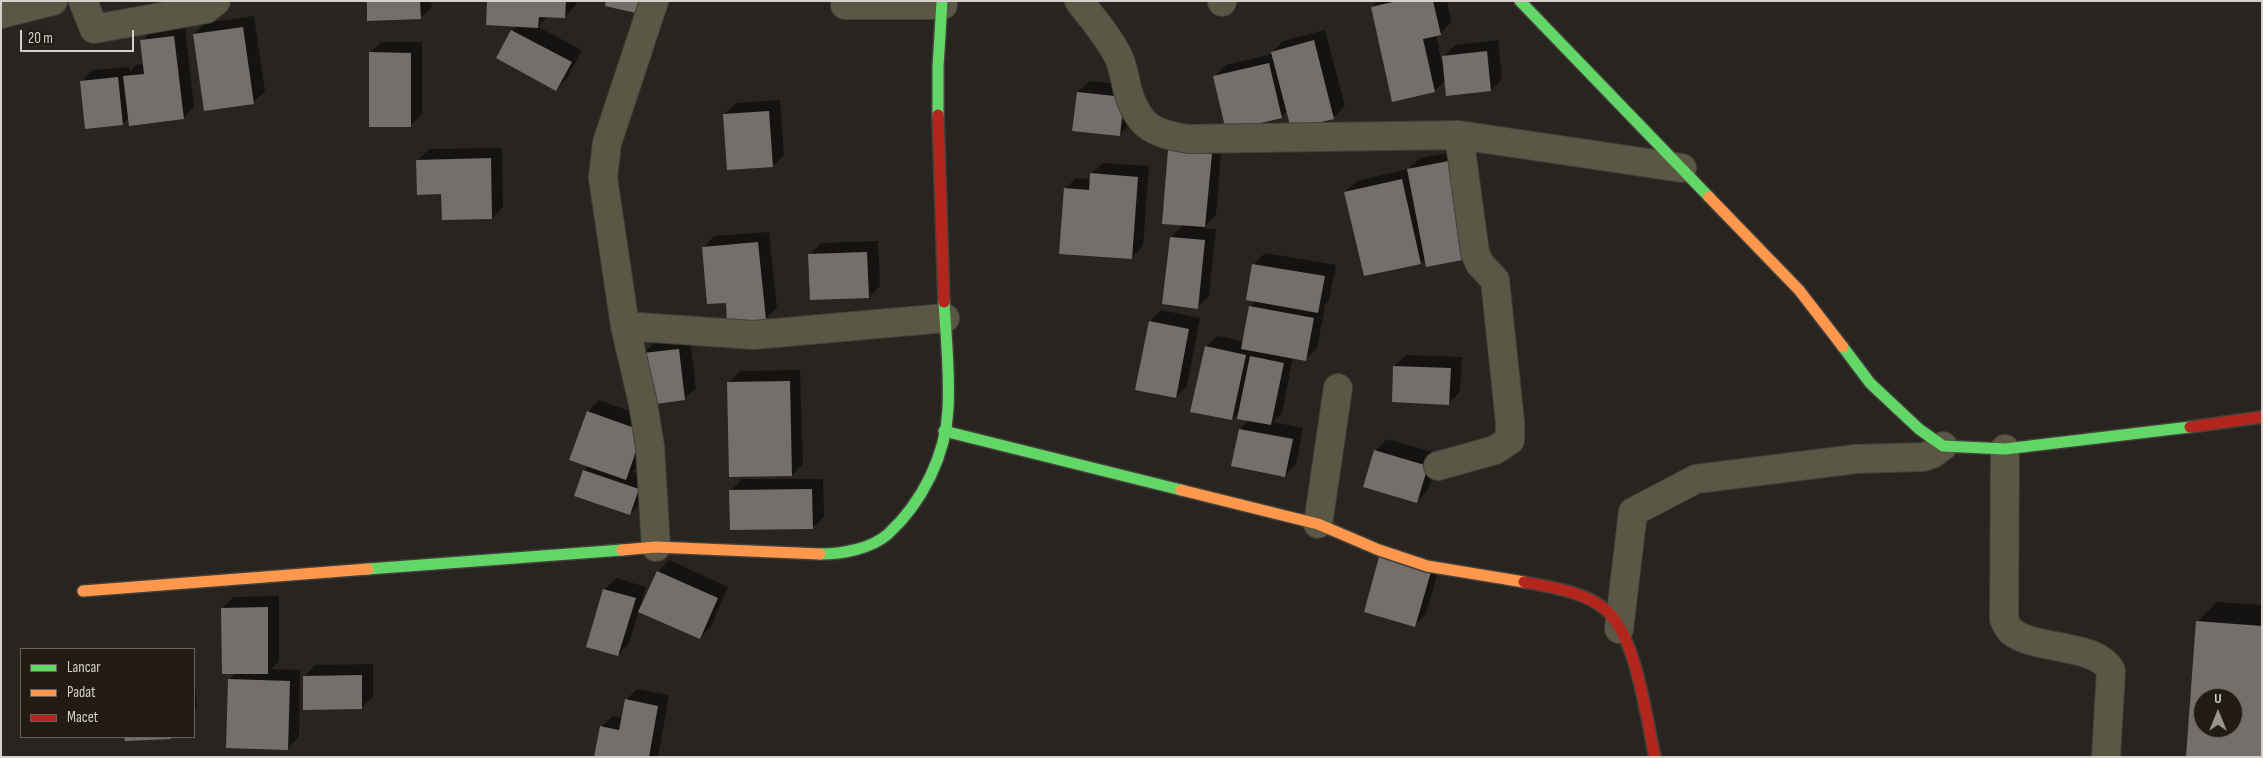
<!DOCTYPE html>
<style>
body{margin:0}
#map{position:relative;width:2263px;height:758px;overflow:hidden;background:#282420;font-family:"Sofia Sans Condensed",sans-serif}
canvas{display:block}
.frame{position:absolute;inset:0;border:2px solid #d5d0ca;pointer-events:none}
.legend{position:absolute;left:20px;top:648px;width:175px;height:90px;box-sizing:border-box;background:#221b13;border:1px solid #6a635c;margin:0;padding:6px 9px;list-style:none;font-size:15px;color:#d5d0ca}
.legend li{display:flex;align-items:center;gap:10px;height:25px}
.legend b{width:25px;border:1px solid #6a635c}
.north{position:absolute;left:2193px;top:688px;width:50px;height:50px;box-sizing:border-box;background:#221b13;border:1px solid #6a635c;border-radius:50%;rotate:0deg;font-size:14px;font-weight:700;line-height:20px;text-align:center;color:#d5d0ca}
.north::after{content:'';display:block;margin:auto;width:18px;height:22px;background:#98948e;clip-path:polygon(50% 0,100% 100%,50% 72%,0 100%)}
.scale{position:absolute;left:20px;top:30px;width:114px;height:22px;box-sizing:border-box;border:2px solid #d5d0ca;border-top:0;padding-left:6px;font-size:15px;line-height:18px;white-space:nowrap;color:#d5d0ca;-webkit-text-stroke:4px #221b13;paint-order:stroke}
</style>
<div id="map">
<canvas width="2263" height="758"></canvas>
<div class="frame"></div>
<ul class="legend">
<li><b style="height:6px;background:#63d668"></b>Lancar</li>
<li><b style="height:6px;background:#ff974d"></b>Padat</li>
<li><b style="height:6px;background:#b3261e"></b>Macet</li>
</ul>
<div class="north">U</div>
<div class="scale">20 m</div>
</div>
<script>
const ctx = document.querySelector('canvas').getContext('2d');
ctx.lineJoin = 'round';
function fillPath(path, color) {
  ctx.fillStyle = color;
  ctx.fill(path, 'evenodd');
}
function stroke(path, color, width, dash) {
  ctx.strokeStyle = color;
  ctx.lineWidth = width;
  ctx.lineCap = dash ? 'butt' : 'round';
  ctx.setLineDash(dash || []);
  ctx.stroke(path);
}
fillPath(new Path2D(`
 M368,1H431L432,7L420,18Z
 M488,1H576V5L565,17L548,16L538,27L582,50L567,78L556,89L498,58L512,31L517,26Z
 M1378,1H1447L1451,22L1440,34L1436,35L1442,64H1444L1443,57L1455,45L1498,40L1502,79L1491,90L1447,95L1446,80L1434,91L1372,7Z
 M254,16L265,91L253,103L194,34L206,23Z
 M185,25L194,107L183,118L129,117L123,124L81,82L93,70L129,67L130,72L136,65L144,64L142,41L153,30Z
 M1325,30L1345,106L1333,118L1287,111L1281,117L1214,77L1226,65L1273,54L1272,52L1283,41Z
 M381,42H422V114L410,126L370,53Z
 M1089,81L1135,86L1130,124L1119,135L1078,92ZM1126,91L1122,124H1120Z
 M780,100L784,155L773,166L724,114L736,103Z
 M1181,139L1222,143L1216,215L1203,228L1216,229L1209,296L1197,307L1171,237L1184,224L1170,151Z
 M502,148L503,207L492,218L443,193L418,160L429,149Z
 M1465,150L1426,257L1421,263L1345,192L1357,181L1408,169L1420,158Z
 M1103,163L1149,166L1143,246L1132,257L1065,189L1076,178L1091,179V174Z
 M769,232L777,308L765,319L703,248L714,236Z
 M878,241L880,286L869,297L810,255L821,243Z
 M1265,253L1336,265L1329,300L1323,307H1325L1317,348L1306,359L1293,357L1282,413L1273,422L1303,428L1296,464L1285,475L1240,429L1249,420L1240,411L1232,419L1206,347L1217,336L1243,341L1250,307L1256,301L1248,299L1254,264Z
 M1161,310L1200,318L1187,386L1176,397L1150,321Z
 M690,338L696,388L684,399L644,353L655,342Z
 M1406,355L1462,357L1460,392L1449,403L1394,366Z
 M800,370L803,464L792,475L729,383L740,371Z
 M599,400L654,420L637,467L632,472L650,478L641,502L630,514L584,471L589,465L588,412Z
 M1387,439L1439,454L1428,490L1416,502L1375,451Z
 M742,479H823L824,517L812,528L731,491Z
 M669,560L728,587L711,626L700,638L639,611L629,643L618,655L604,590L616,578L646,587L641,605L643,606L658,572Z
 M1441,561L1426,614L1415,625L1365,611Z
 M279,596V661L271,669L300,670L299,737L288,748L229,680L236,673L222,608L234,597Z
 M2217,602L2262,605V757H2188L2197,622ZM2203,698H2233V728H2203Z
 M373,664V697L361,708L304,677L315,665Z
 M194,672L197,707L194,710Z
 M637,689L669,695L658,757H596L601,727L613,716L623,718L626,700Z`), '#0007');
fillPath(new Path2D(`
 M367,1H420L421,19L367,21Z
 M487,1H566L565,18L539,17L538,28L486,25Z
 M606,1H649L645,15L605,6Z
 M1397,1H1433L1441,35L1423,39L1435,92L1392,102L1371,7Z
 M243,27L254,104L204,111L193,34Z
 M511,30L572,62L556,91L496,58Z
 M174,36L184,119L129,126L123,76L144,74L140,40Z
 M1314,40L1334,119L1291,129L1271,52Z
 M1487,51L1491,91L1446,96L1442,56Z
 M369,52L411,53V127H369Z
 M1269,63L1282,118L1226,131L1213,76Z
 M118,77L123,125L85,129L80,81Z
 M1077,92L1124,97L1120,136L1072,131Z
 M769,111L773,167L727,170L723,114Z
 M1168,150L1212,154L1205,227L1162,224Z
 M491,158L492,219L442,220L441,194L417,195L416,160Z
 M1454,160L1473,258L1426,267L1407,169Z
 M1090,173L1138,177L1132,259L1059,254L1064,188L1089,190Z
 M1402,179L1421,264L1364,276L1344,192Z
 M1170,237L1205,240L1198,309L1162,304Z
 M758,242L766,320L727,324L726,303L707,304L702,247Z
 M867,252L869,298L810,300L808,254Z
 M1252,264L1325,276L1318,313L1246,300Z
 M1249,306L1314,318L1306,361L1241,349Z
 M1149,321L1189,329L1176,398L1135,390Z
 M1205,346L1246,355L1232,420L1190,412Z
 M679,349L685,400L649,405L643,353Z
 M1250,356L1284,363L1271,425L1237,419Z
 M1393,366L1451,368L1449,405L1392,402Z
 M790,381L792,476L729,477L727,382Z
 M587,411L643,431L626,480L569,460Z
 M1239,429L1293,439L1285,477L1231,466Z
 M1374,450L1428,466L1417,503L1363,487Z
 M583,470L639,489L630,515L574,496Z
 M812,489L813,529L730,530L729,490Z
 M1379,557L1431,572L1415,627L1364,612Z
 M657,571L718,598L700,639L638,612Z
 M603,589L636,598L618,656L586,647Z
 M268,607V674H222L221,608Z
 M2196,621L2262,626V757H2186ZM2203,698H2233V728H2203Z
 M362,675V709L303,710V676Z
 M228,679L290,681L288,750L226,748Z
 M625,699L658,706L649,757H594L600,726L619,730Z
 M124,737H171V739L125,741Z`), '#746f6c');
const street = new Path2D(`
 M83,1L94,29L206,9L216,1
 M654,1L607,143L603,178L625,326L643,403L650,447L656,547
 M1079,1C1093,19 1109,37 1119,58C1123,67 1125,78 1127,88C1137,125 1152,134 1189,139L1459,135L1682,168
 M1222,2V1
 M845,5H943
 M1,14L53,1
 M625,326L753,335L945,318
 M2005,449L2004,619C2006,624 2008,629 2012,632C2037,651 2097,643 2111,671L2106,757
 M1438,466L1495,450L1510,440V422L1495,280L1480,264L1475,253L1459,135
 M1318,524L1338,388
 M1619,629L1633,512L1696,479L1856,459L1923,457L1932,454L1943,446`);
const fast = new Path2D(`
 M1520,1L1709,197
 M938,115V67L942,1
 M1843,347L1870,383L1919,429L1943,446L2005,449L2190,427
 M944,431L1181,490
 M820,554C842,554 871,549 888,534C922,503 946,455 948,409C950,374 946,337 944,302
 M368,569L622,550`);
const slow = new Path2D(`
 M1709,197L1799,290L1843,347
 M1181,490L1318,524L1379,550L1427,566L1524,582
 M622,550L656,547L820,554
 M83,591L368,569`);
const jam = new Path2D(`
 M938,115L944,302
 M2190,427L2262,417
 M1524,582C1551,587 1587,592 1607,611C1637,639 1646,718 1655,757`);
stroke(street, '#43403c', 30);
stroke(fast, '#43403c', 14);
stroke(slow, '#43403c', 14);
stroke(jam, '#43403c', 14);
stroke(street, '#5a5744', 28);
stroke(fast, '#63d668', 11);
stroke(slow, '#ff974d', 11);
stroke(jam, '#b3261e', 11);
</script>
